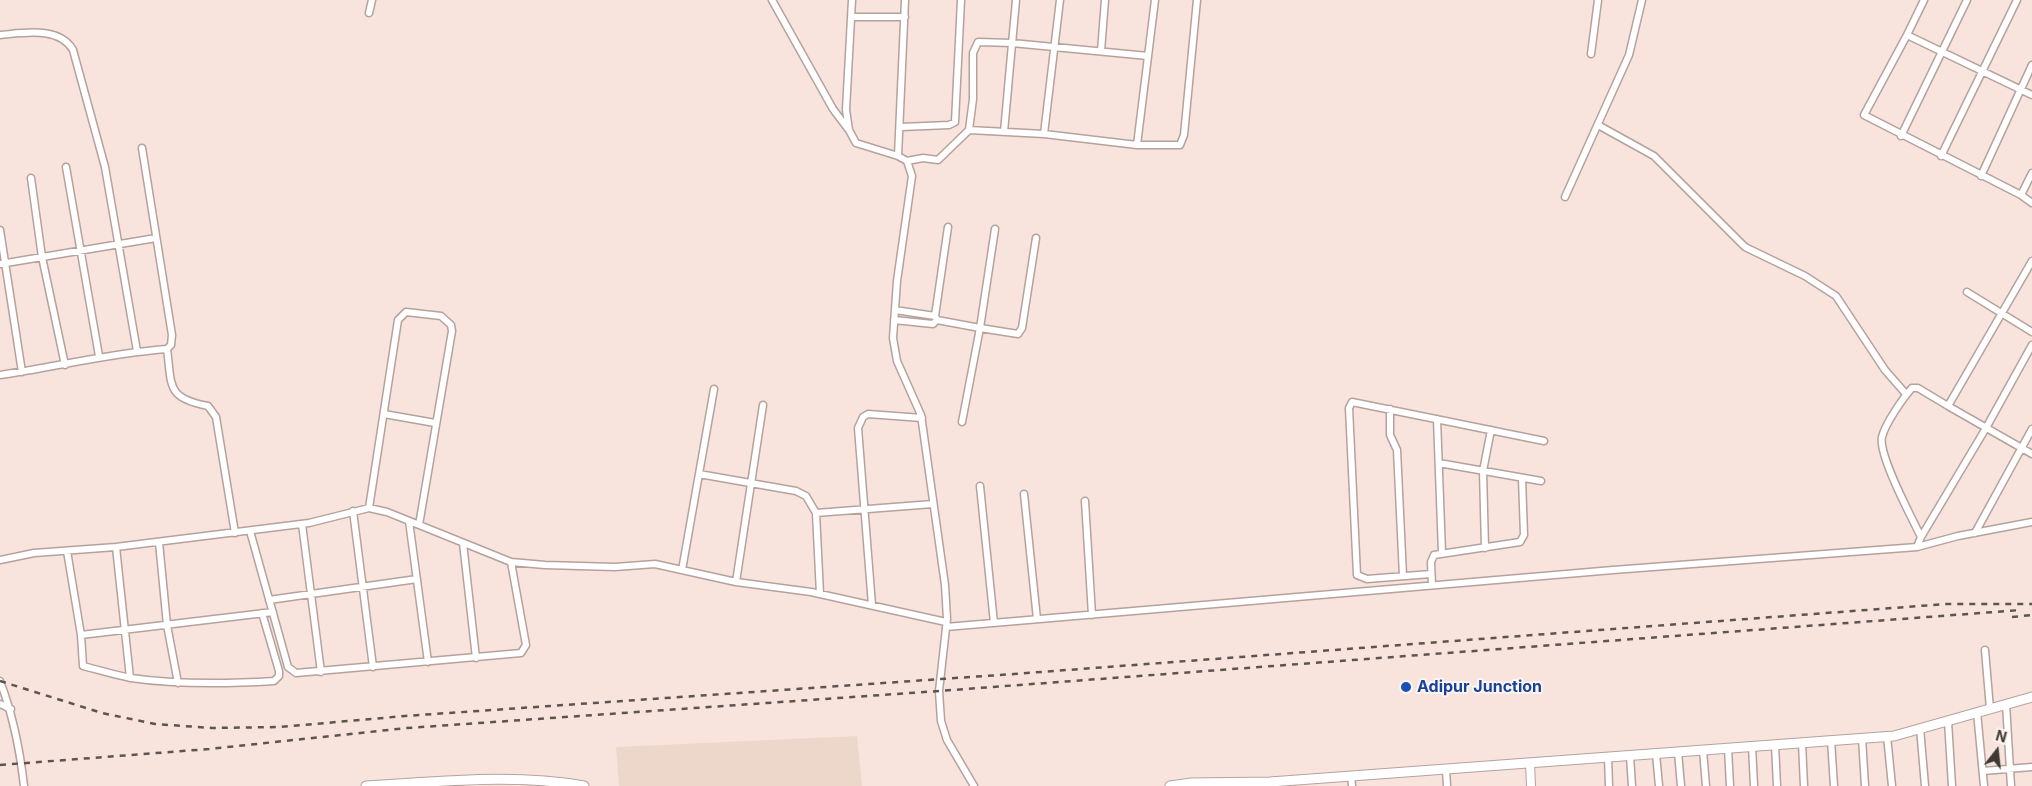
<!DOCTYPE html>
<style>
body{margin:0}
#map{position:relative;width:2032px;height:786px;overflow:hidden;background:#f8e4dd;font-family:Inter,sans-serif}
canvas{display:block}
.north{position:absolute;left:1972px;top:726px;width:50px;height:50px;-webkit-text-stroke:4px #fcf4f1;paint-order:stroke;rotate:16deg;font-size:14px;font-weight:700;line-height:20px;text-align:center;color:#3e3734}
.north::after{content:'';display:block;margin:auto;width:18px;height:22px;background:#3e3734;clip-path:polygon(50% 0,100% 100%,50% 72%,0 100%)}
</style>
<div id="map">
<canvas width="2032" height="786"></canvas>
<div class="north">N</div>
</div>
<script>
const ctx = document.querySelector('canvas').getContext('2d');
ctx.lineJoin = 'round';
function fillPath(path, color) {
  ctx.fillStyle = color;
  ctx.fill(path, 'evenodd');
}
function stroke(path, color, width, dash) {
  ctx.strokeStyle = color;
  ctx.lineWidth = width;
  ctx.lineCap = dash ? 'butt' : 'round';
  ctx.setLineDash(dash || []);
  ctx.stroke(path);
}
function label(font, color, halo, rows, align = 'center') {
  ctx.font = font + ' Inter,sans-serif';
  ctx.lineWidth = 4;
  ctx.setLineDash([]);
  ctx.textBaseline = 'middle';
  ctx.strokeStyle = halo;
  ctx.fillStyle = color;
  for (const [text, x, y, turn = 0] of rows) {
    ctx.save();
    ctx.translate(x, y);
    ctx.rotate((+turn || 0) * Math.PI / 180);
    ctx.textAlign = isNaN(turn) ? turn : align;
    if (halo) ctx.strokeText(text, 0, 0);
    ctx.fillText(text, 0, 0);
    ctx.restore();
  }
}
fillPath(new Path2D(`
 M857,736L862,786H619L616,747Z`), '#edd7cb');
const minor = new Path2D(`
 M772,0L833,109L848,129
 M852,0L846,110L849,130L856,143L898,156L907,161L912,176L897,281L893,338L897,361L921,415L945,585L947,619L939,691L941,721L947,740L974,786
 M1924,0L1907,35L2032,95
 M369,13L372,0
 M851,17H905
 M0,35C24,33 59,26 73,50L105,167L137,351
 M1907,35L1864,115L2021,195
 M1101,51L1105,0
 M1591,54L1598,0
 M1598,125L1654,156L1745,247L1805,276L1836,296L1885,370L1906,394
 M901,127L949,125L955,122L961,0
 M969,130L973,99V53L978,42L1012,43L1148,56
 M1004,132L1016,0
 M1044,134L1060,0
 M1901,136L1967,0
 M1137,145L1155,0
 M898,156L905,0
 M1941,156L2017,0
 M907,161L923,158L938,160L969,130L1044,134L1137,145H1180L1184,135L1197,0
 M66,167L99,356
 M2032,173L2021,195L2032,203
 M1981,176L2032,65
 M31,178L42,257L65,365
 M1565,197L1629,55L1642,0
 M0,230L22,372
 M2032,261L1948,406L2032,454
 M0,264L156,238
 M1967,292L2032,332
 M935,316L948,227
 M894,320L933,324L937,320L935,316L895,310
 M937,320L980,328L995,229
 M167,349C172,386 166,398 208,406L216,417L235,533
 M0,375C56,367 110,353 167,349L171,345L172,335L142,148
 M1390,409V435L1397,450L1403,576
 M384,414L435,423
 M1437,419L1442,553
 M962,422L980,328L1018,334L1022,328L1036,238
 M1439,463L1541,481
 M699,474L796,491L806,496L816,513L933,504
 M980,486L994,623
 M1024,494L1037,619
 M1085,501L1092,615
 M369,508L398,320L406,312L441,316L451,325L452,331L419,525
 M353,511L373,667
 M816,513L820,594
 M409,521L428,662
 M302,524L321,672
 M250,531L288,667L296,673L521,653L526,645L511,562
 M1975,533L2032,429
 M1921,537C1912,518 1878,455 1882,437C1885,424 1903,398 1912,388H1918L1948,406
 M159,542L167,625L178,683
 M463,543L476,658
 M116,547L130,678
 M1917,547L1921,537L1986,428L2032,345
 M1485,548L1483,471L1491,430
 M67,551L81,635L83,666C99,670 115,675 131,678C179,685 226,684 274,681L279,676V671L262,613
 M0,560L34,553L116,547L309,523L369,508L387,512L511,562L545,565L615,567L655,564L736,582L811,592L946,622
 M682,570L714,389
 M1431,574L1367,579L1357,575L1349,408L1352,402L1544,441
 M736,582L763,405
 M1432,585L1431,562L1434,555L1520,542L1524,535L1522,478
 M269,600L417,579
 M872,605L858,428L863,417L868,414L922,418
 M946,627L1613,570L1917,547L1958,536L2032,522
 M81,635L273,612
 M1985,650L1990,709
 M0,681C13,715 20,750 24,786
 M0,704L11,709
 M2006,704L2011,786
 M1977,712L1984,786
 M1948,721L1952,786
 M1920,728L1925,786
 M1887,736L1892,786
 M1862,738L1865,786
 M1831,740L1834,786
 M1802,743L1804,786
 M1775,745L1777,786
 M1752,746L1754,786
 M1728,748L1730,786
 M1703,750L1706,786
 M1678,752L1681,786
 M1656,754L1659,786
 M1630,756L1632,786
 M1608,757L1609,786
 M1446,769L1447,786
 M1983,771L2032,767
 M1351,776L1352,786`);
const tertiary = new Path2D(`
 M1530,763L1531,786`);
const secondary = new Path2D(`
 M366,786C438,782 513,773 584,786
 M1170,786L1191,783L1270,782L1894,736L2032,697`);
stroke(minor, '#b5a29c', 9);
stroke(tertiary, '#b5a29c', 10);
stroke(secondary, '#b5a29c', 11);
stroke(minor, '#fff', 6);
stroke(tertiary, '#fff', 8);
stroke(secondary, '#fff', 9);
stroke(new Path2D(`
 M2012,617L2032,615
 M0,681L102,713L155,724L212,728L280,727L405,716L1014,674L1946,604H2032
 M0,765L209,749L407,728L939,691L2021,610`), '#5d5450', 2.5, [6, 6]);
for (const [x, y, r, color] of [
 [1406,687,6,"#1a4fb4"]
]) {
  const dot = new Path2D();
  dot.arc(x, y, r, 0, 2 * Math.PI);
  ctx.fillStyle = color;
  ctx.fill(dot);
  stroke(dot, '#fcf4f1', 2);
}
label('bold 16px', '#164399', '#fcf4f1', [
 ["Adipur Junction",1417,687]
], 'left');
</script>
